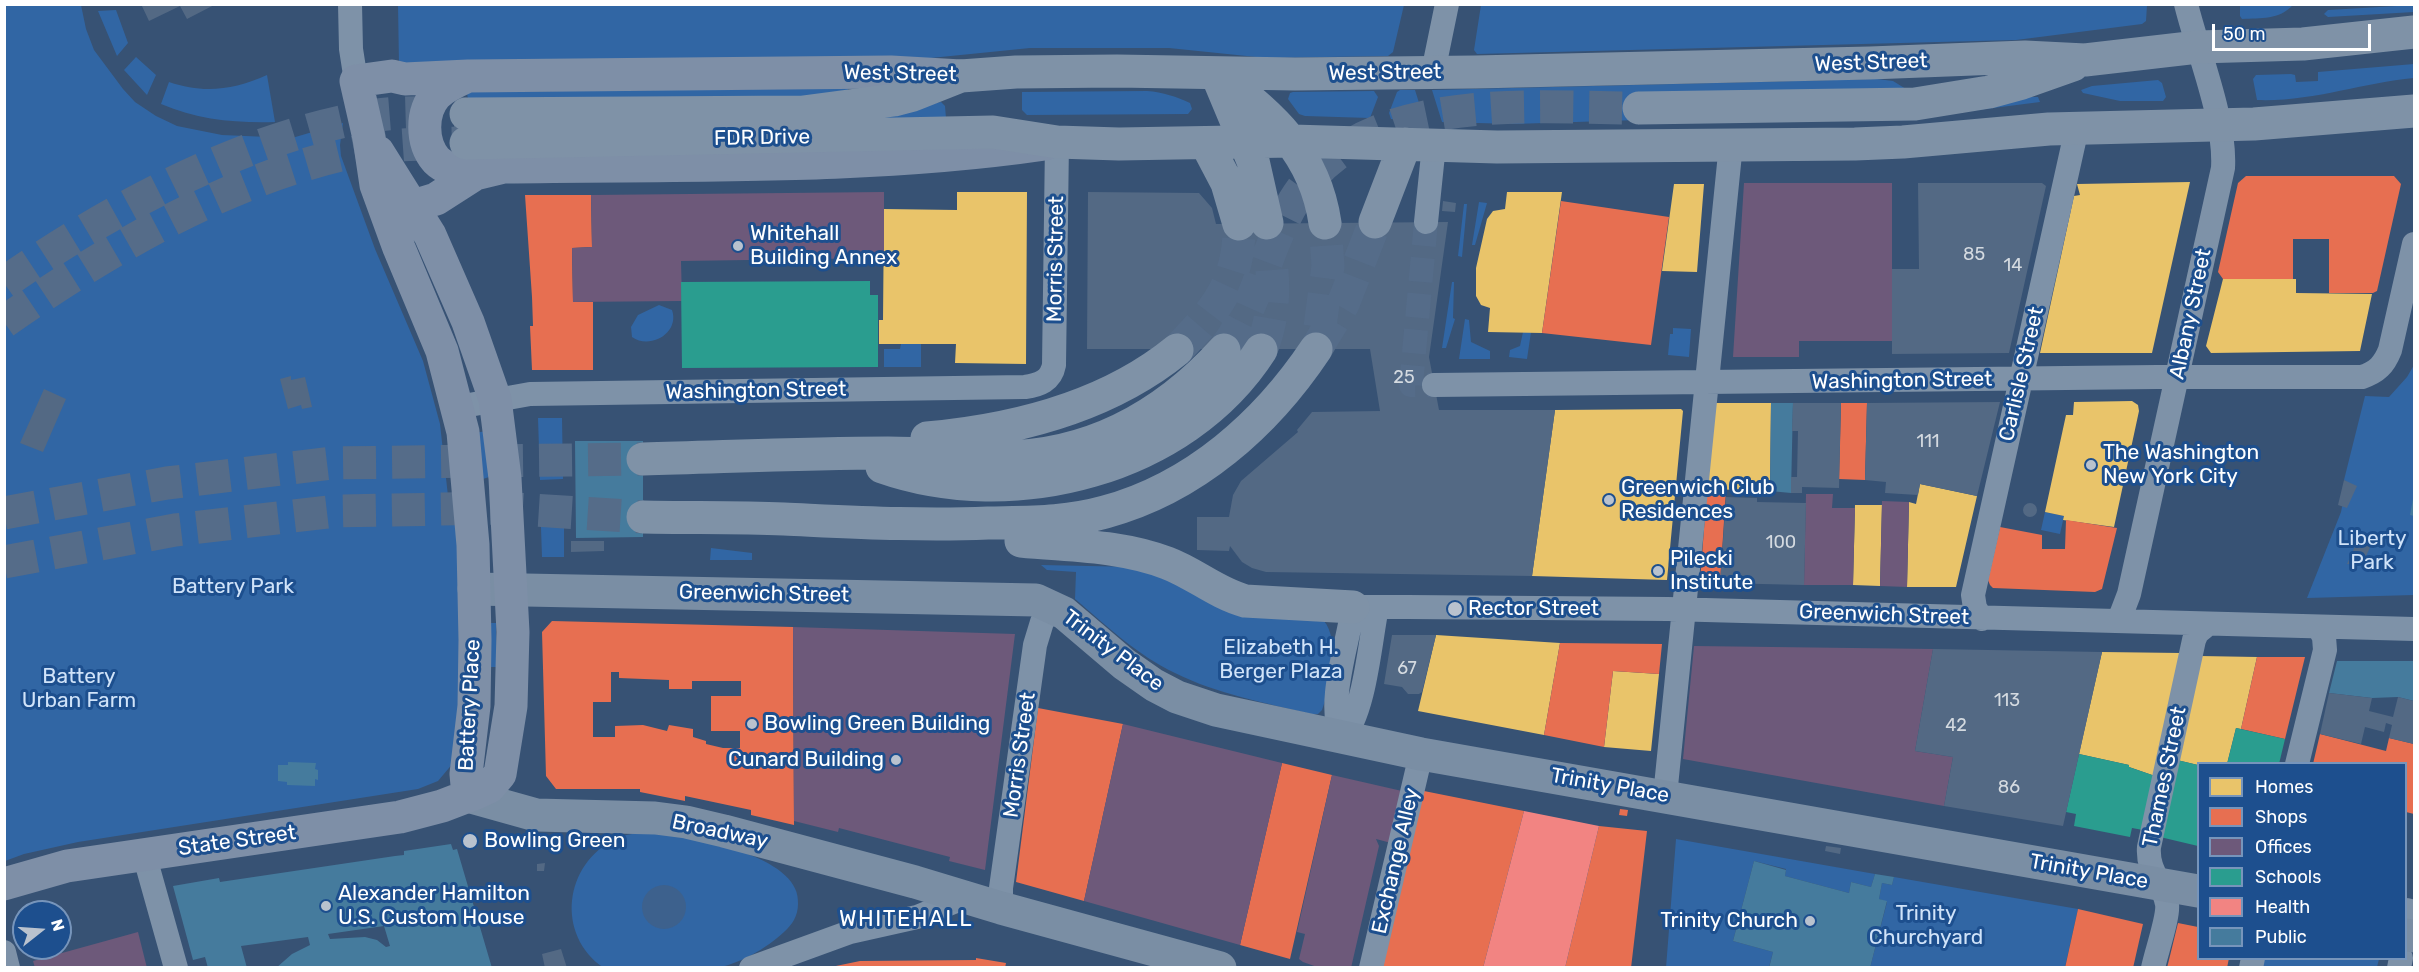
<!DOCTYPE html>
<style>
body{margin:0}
#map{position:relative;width:2419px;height:972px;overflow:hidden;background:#375274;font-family:Rubik,sans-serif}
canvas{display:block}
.frame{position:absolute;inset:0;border:6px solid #fff;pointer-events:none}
.legend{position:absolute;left:2197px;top:762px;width:210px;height:198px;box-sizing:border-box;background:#1d4f8e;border:2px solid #7795bb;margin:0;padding:8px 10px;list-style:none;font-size:18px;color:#fff}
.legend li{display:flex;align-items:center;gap:12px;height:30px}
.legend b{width:30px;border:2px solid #7795bb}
.north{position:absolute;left:12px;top:900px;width:60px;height:60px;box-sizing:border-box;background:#1d4f8e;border:2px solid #7795bb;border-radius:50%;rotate:73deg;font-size:16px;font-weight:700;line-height:24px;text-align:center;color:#fff}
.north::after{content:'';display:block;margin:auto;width:21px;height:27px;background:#b9c2ce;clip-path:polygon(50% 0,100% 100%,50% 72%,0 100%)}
.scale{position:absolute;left:2212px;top:24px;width:159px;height:27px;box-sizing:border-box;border:3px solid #fff;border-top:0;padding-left:8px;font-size:18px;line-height:21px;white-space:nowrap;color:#fff;-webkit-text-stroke:4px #1d4f8e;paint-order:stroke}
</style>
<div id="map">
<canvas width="2419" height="972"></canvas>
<div class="frame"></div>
<ul class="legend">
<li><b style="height:16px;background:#e9c46a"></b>Homes</li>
<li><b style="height:16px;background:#e76f51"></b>Shops</li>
<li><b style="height:16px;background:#6d597a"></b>Offices</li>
<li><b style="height:16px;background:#2a9d8f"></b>Schools</li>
<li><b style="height:16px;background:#f28482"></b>Health</li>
<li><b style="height:16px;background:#457b9d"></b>Public</li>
</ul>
<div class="north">N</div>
<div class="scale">50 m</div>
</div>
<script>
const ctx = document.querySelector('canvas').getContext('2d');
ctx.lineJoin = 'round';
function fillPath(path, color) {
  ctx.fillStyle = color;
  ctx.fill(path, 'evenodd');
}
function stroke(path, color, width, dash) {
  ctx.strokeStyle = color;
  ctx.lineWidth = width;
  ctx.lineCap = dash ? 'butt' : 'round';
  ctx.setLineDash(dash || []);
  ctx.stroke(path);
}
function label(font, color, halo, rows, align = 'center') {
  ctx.font = font + ' Rubik,sans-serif';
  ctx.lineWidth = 6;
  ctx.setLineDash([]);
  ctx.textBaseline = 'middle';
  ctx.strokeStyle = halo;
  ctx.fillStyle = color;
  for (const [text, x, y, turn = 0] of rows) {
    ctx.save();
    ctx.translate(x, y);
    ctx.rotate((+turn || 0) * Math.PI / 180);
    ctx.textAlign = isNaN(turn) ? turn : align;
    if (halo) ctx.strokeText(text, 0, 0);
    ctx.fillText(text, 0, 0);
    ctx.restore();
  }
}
fillPath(new Path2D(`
 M5,5H81L86,29L94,50L123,89L135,102L156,116L177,126L222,135L292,138L343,123L340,145L341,156L375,249L423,361L440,424L448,496L457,514L464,664L454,762L438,781L418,789L78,842L24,854L5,861Z
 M398,5H1404L1393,52L1388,56L1266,58L1169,48H1030L921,59L399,65Z
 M1481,5V4L2147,5L2146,21L2142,24L2016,40L1477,54L1474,50Z
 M2240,5V4L2293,5C2279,20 2261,18 2242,19L2240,16Z
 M2414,5V12L2328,17L2324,14L2328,10Z
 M116,10L128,43L117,56L98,11Z
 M136,57L156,75L147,95L124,70Z
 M2414,64V78C2361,83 2312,102 2257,100L2253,79L2256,75L2291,74L2295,75L2296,82L2318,81V72Z
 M267,75L275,122C235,123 198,120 161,104L169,82C204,94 233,90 267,75Z
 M1877,79L1893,81L1906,89L1638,120L1513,124L1442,122L1432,90Z
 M2158,80L2162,83L2166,97L2163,101H2120L2083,93L2081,90L2092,86Z
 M848,88L847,96L468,100L467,92Z
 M1400,90H1415L1425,122L1391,119L1389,113L1397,92Z
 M1147,91C1163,92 1177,97 1190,103L1192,109L1188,114L1027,115L1022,110V92Z
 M1374,91L1378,97L1370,118L1305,116L1299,114L1288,99L1290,93L1293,92Z
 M2027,97H2038L2040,102L1962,112Z
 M941,102L945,106L946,118L882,122L880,114Z
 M1479,202L1487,203L1475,245H1472Z
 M1464,204H1467L1462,257L1458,256Z
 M1452,282H1454L1453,318L1455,319L1446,348H1442Z
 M659,305L672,310C680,333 650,350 632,337L631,327L638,315Z
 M1465,319L1469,320L1471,342L1490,351V359H1459Z
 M1673,328L1691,329L1689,357L1668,355L1670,334H1673Z
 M1523,332H1531L1527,359L1509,357L1510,350L1520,346Z
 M901,344H921V367H884V349H900Z
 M2414,365V595L2307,598L2341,512L2347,482L2344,480L2365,396L2389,397L2407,377Z
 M538,418H562L563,479L540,480Z
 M486,431L489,477L483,479L475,433Z
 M564,498V557H542L540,499Z
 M2045,512L2064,516L2060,534L2041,530Z
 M711,548L752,553V560H710Z
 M1041,565L1136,567L1324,621C1340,639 1330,689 1322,710L1318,714H1311C1266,703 1217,694 1175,673C1137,655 1107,626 1075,599L1076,572L1047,570Z
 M485,623H496L497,667H487Z
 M675,832C708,842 802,859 798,904C798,916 792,925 784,932C767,948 738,965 715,968C680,971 640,968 604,968C555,935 564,863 616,839C634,830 656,833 675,832Z
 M1676,839L1875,874L1871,887L1851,882L1849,893L1785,876L1786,869L1754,861L1733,941L1773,952L1769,967L1666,968Z
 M1894,877L2078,909L2065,967L1870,968L1887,902L1879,899L1882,883L1892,885Z
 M2263,959H2379L2377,967L2261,968Z`), '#3166a4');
fillPath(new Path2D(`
 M642 907a22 22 0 1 1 44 0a22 22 0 1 1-44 0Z`), '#3d618d');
fillPath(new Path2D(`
 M2190,182L2152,353H2040L2074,196L2080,195L2077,184Z
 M1674,184H1704L1697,272L1662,271Z
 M957,192H1027L1026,364L955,363L956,344H879V320H883L884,209L957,210Z
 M1507,192H1562L1542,333L1488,332L1490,308L1481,305L1476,296V268L1487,219L1493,211L1505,209Z
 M2223,279H2296V293L2372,294L2360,351L2211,353L2206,346Z
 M2132,401L2138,405L2139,411L2114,527L2063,520L2064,516L2045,512L2066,415H2073L2074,402Z
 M1715,403H1771L1770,491L1707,489Z
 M1681,409L1683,411L1667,580L1532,576L1555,410Z
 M1920,484L1977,496L1956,587H1907L1909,502L1916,504Z
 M1855,505H1882L1880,586L1853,585Z
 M1436,635L1560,643L1544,735L1418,711Z
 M2102,652L2181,653L2155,776L2129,767V765L2079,754Z
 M2200,656L2257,657L2241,729L2236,728L2227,764H2198V765L2177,760Z
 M1613,671L1659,674L1651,751L1604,747Z`), '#e9c46a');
fillPath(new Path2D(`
 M2246,176H2394L2401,184L2377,291L2373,293H2329V239H2293V279H2223L2218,272L2238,183Z
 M525,195H591L592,247L572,248L573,302H593V370H532L530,326H533L532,297Z
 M1561,201L1669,217L1651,345L1542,333Z
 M1841,403H1867L1865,480L1839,479Z
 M1707,489L1726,490L1720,583L1700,582Z
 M2066,520L2117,528L2102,589L2095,592L1993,588L1990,585L1988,580L2000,527L2042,535V549H2065Z
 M552,621L793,627L794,825L751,815V810L685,796V801L640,792V789H556L546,776L542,632ZM611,672H619V678L669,680V689H692V681H741V696H711V731H740V748H723L706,744V741L693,737V729L669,725L667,731L643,725L615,726V737H593V702H611Z
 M1560,643L1662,644L1659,674L1613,671L1604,747L1544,735Z
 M2257,657H2305L2285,739L2241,729Z
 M1038,708L1123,724L1084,901L1016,882Z
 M2320,734L2386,751L2389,738L2414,744V814L2406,812V764H2313Z
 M1282,763L1332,775L1290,959L1240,945Z
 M1419,790L1524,811L1483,968H1376Z
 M1620,809L1628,810L1627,816L1619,815Z
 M1599,826L1647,831L1631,968H1565Z
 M2078,909L2143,924L2133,968H2065Z
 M2178,923L2198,927V958H2229L2227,968H2167Z
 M976,958L1006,963L1005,968L831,967L860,961L976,960Z`), '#e76f51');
fillPath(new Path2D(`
 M1744,183H1892V341H1799V357H1733Z
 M884,192V258L681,261L682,301L573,302L572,248L592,247L591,195Z
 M1806,494H1833L1832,508H1855L1853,585H1804Z
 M1882,501L1909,502L1907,587L1880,586Z
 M793,627L1015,634L985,870L949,861L950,857L839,828L838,832L794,821Z
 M1694,646L1933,649L1915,751L1953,757L1944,806L1683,759Z
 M1123,724L1282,763L1240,945L1084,901Z
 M1332,775L1402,791L1395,844L1376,839L1379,846L1351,968H1320L1303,962L1299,959L1305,934L1297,932Z
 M138,932L147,968H35L33,961Z`), '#6d597a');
fillPath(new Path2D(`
 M870,281V295H878V367L682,368L681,282Z
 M2236,728L2285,739L2279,764H2227Z
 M2079,754L2129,765V767L2155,776L2143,830L2132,828L2130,837L2074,826L2076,814L2066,812Z
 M2177,760L2198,765V846L2160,837Z`), '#2a9d8f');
fillPath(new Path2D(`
 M1524,811L1599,826L1565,968H1483Z`), '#f28482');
fillPath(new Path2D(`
 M1771,403H1793L1791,493L1770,491Z
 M575,441H643V537L576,538Z
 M2413,499H2414V516L2410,515Z
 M2337,661H2414V701L2398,697L2372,698L2329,693Z
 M288,762L316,763L315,769L318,770V780L315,779V786L287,785V782L278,781V765H288Z
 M451,844L453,850L457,849L492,968H276L292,954L310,945L308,937L241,946L247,968H208L205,957L193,960L173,886L219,878L220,882L395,856L404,855V851ZM384,926L390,946L386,947L377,940L365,937L330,939L328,934Z
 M1754,861L1786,870L1785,876L1849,893L1851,882L1871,887L1875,874L1894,877L1892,885L1882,883L1879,899L1887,901L1870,968H1769L1773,952L1733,941Z`), '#457b9d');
fillPath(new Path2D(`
 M141,4H216L187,19L180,6L149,21Z
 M1918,183H2042L2046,186L2009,353L1892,354V269H1919Z
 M1088,192L1199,193L1212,208L1216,224L1448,222L1429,357L1439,410H1555L1532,576L1266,572L1252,568L1242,562L1230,546L1229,551L1197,550V517H1229L1233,495L1241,481L1298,432L1297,430L1312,412L1380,411L1370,349H1087Z
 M1443,201L1456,203L1455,212L1442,211Z
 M291,376V380L305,377L312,407L302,409L301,405L288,409L280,379Z
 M44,389L66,399L43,452L20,443Z
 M2000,402L1977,496L1920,484L1918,495L1885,493L1886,482L1865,480L1867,403Z
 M1793,403H1841L1839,488L1802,487V493H1791V477H1797L1798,431H1792Z
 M2344,480L2357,486L2347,508L2338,505Z
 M1726,497L1757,498V502L1806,503L1804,585L1720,583Z
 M2023 510a7 7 0 1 1 14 0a7 7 0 1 1-14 0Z
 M571,541H604V551L571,552Z
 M2357,542L2372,543L2362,565L2347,564Z
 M1392,635H1436L1422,692L1419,694H1408L1402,687L1384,684Z
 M1933,649L2102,652L2063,826L1944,806L1953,757L1915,751Z
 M2329,693L2372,698L2369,711L2393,717L2398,697L2414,701V744L2389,738L2392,725L2386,723L2384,732L2365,727L2361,744L2320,734Z
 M1826,846L1841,848L1840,854L1825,851Z
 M545,863L544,871H537V864Z
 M561,949L567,968H545L542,954Z`), '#536984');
stroke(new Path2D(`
 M1426,222L1411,385H1434`), '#556c89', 24, [24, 12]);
stroke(new Path2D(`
 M4,283C108,210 244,137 371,116C402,111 434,113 466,114
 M4,322C113,246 243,170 376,148C405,143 436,144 466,143
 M1320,327L1328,266L1325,223
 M1316,349L1343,304L1375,222
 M1177,350C1216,310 1240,282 1239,224
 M1224,350C1258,305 1265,249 1294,201C1362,89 1526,108 1639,108
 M1261,350C1272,323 1274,299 1272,270
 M4,513L167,483L332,463L643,459
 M4,562L175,530L336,511L501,508L643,517`), '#556c89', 33, [33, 16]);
stroke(new Path2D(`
 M350,4L351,49L356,81
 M1433,72L1447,4
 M1426,222L1434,145
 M1434,385L2157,377H2362C2377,372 2384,365 2390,350L2414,244
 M458,407L530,394L1025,387C1039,385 1051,381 1054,365L1057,142
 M1377,607C1370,641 1365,713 1342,738C1326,703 1348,645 1353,607C1371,607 1389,607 1407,607L1668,609L2414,629
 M1982,619L1975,608L1973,595L2077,128
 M2116,621L2121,615L2129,594L2223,168C2226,120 2198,53 2186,4
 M2297,764L2325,650L2324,637L2319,628
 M1665,796L1731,144
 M144,854L176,968
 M1001,908V888L1035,645L1042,622L1053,606
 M2406,910L2414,912
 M4,952L8,968
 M751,968L850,932L917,917L966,897
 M1371,968L1421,754
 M2153,968C2156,953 2169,916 2167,904C2163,882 2147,872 2149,847L2194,640L2197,633L2208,624
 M2251,968L2253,958
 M2399,968L2401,958`), '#7e92a8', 24);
stroke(new Path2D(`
 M474,589L1036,600L1064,613L1124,664L1154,685L1177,697L1216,710L1421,754L2198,891
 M468,796L536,815L655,818L686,822L724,831L915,882L1001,908L1220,968
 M2406,935L2414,936`), '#7a8ea4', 33);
stroke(new Path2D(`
 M468,76C457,81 445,86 436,95C421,112 421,142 436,160C446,170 461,173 475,174
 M394,212L436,199L475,174L504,167C682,164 868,170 1045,144
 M468,796L466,774L474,706L475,640L473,545L463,432L442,351L399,248L376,185L369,138L356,81L392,76L405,79L468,76L891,72L961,76
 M4,884L67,866L400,817L442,806L476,793L489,787L500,774L511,706L513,632L505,478L495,399L468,322L430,235L378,152`), '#7e8fa7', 33);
stroke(new Path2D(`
 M1217,74C1271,114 1315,153 1325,223
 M1217,75L1253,161L1267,223
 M1639,108L1915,104L1989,92L2022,83L2073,65
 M466,114L803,112L894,100L913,95L961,76L1016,72L1117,71L1295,74L1475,72L1870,63L2025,57L2085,60L2198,47L2303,44L2414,32
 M466,143L993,132L1057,142L1119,144L1292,141L1497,147L1855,144L1903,142L2049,129L2254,124L2414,111
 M1206,143L1227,183L1239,224
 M1375,222L1405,144
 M927,438C1015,430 1107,407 1177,350
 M643,459C724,457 806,453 888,453C926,453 964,457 1002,457C1093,456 1165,415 1224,350
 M882,467C1013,513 1184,470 1261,350
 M643,517C690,518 737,517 784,519C852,522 920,526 988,523C1028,522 1066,523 1105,512C1194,488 1266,424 1316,349
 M1021,541C1070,546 1120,545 1167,563C1194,573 1216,593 1245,601L1353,607`), '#7f92a7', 33);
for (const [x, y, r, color] of [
 [738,246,6,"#b9c2ce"],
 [2091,465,6,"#b9c2ce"],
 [1609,500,6,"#b9c2ce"],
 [1658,571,6,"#b9c2ce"],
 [1455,609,8,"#b9c2ce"],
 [752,724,6,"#b9c2ce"],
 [896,760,6,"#b9c2ce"],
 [470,841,8,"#b9c2ce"],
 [326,906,6,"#b9c2ce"],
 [1810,921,6,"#b9c2ce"]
]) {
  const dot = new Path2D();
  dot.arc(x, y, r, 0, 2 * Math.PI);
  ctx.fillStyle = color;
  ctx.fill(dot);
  stroke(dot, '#1d4f8e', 2);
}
label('18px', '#d4dae0', null, [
 ["85",1974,255],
 ["14",2013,266],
 ["25",1404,378],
 ["111",1928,442],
 ["100",1781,543],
 ["67",1407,669],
 ["113",2007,701],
 ["42",1956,726],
 ["86",2009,788]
]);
label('21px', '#fff', '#1d4f8e', [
 ["West Street",1871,63,-2],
 ["West Street",1385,73,-1],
 ["West Street",900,74,1],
 ["FDR Drive",762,138,-1],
 ["Morris Street",1056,259,-89],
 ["Albany Street",2191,314,-78],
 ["Carlisle Street",2022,374,-77],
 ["Washington Street",1902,381,-1],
 ["Washington Street",756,391,-1],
 ["Greenwich Street",764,594,1],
 ["Greenwich Street",1884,615,2],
 ["Trinity Place",1113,651,37],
 ["Battery Place",470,705,-87],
 ["Morris Street",1020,755,-82],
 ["Thames Street",2165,777,-78],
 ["Trinity Place",1610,786,10],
 ["Broadway",720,832,12],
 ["State Street",237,841,-8],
 ["Exchange Alley",1396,861,-77],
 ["Trinity Place",2089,872,10]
]);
label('21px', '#fff', '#1d4f8e', [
 ["Whitehall",750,234],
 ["Building Annex",750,258],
 ["The Washington",2103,453],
 ["New York City",2103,477],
 ["Greenwich Club",1621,488],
 ["Residences",1621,512],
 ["Pilecki",1670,559],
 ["Institute",1670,583],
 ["Rector Street",1468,609],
 ["Bowling Green Building",764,724],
 ["Cunard Building",884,760,"right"],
 ["Bowling Green",484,841],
 ["Alexander Hamilton",338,894],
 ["U.S. Custom House",338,918],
 ["Trinity Church",1798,921,"right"]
], 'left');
label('21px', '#d0e3f9', '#1d4f8e', [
 ["Liberty",2372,539],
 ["Park",2372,563],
 ["Battery Park",233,587],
 ["Elizabeth H.",1281,648],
 ["Berger Plaza",1281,672],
 ["Battery",79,677],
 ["Urban Farm",79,701],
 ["Trinity",1926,914],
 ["Churchyard",1926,938]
]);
ctx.letterSpacing = '1.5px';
label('22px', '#fff', '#1d4f8e', [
 ["WHITEHALL",906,920]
]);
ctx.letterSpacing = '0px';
</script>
